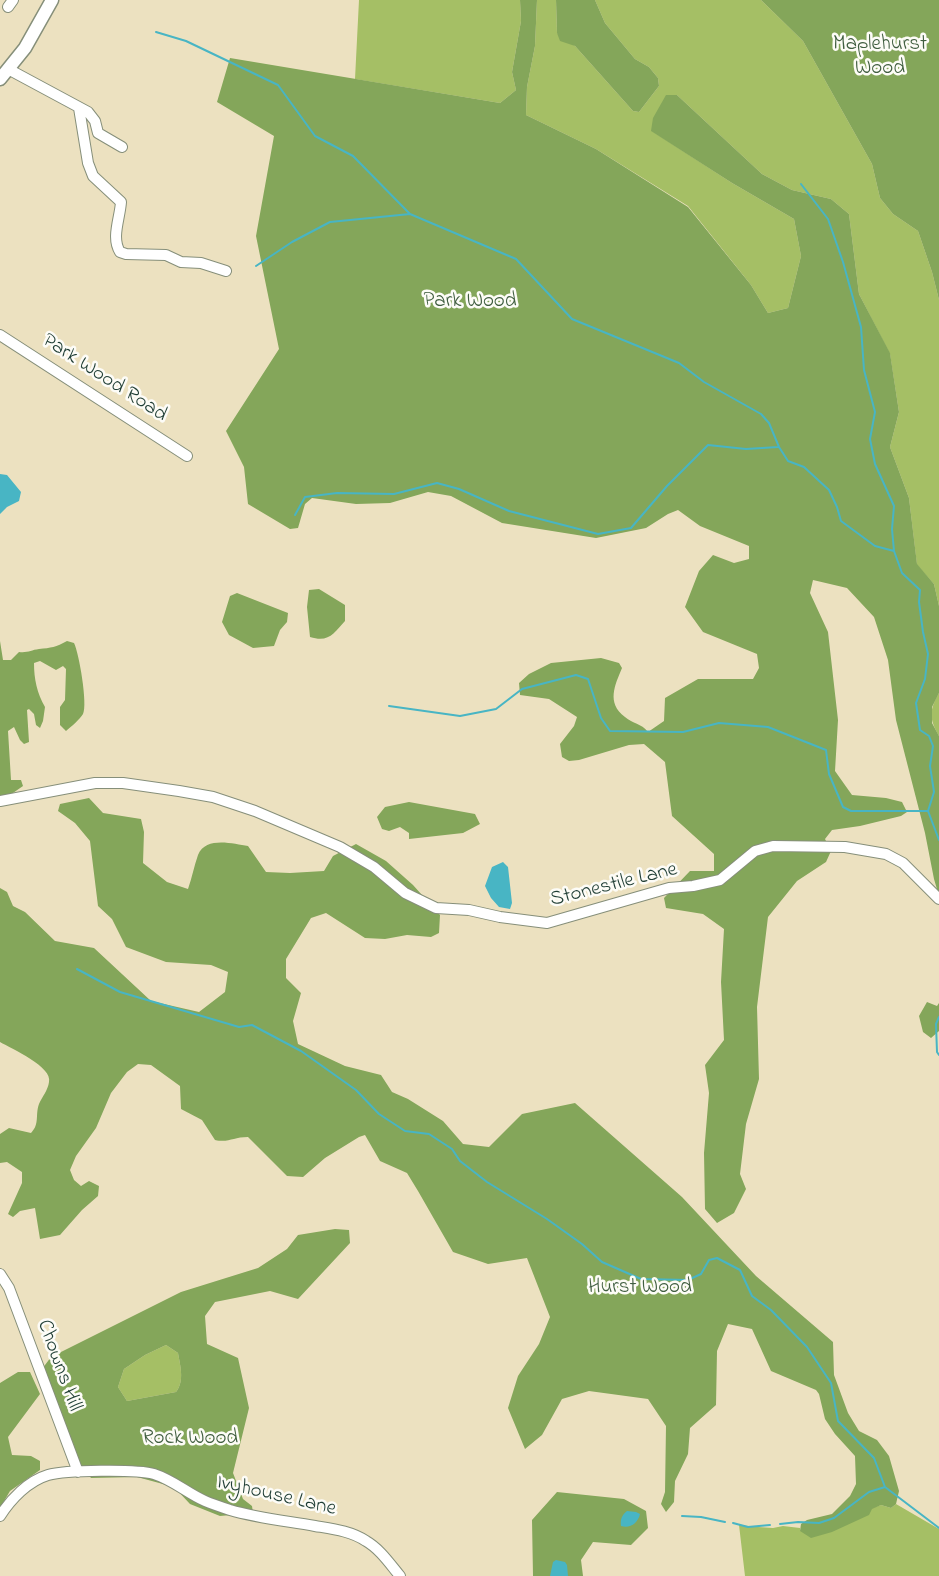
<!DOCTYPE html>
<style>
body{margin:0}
canvas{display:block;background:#ece1c0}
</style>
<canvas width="939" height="1576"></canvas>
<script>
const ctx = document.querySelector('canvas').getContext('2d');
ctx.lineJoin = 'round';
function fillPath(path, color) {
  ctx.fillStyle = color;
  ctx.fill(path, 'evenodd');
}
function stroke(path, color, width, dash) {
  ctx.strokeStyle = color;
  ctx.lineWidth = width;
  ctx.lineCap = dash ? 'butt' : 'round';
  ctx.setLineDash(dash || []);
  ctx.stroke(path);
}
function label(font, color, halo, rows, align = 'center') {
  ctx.font = font + ' "Indie Flower",sans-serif';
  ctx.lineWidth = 5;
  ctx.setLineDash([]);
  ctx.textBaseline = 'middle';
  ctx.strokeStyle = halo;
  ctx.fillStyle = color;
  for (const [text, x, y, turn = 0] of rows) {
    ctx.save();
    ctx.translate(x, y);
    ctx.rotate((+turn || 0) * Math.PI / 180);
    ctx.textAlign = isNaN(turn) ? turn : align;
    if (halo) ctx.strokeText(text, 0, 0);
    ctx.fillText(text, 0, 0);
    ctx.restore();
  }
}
fillPath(new Path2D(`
 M359,0H520L521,21L512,72L516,90L500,103L355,79Z
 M537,0H556L557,33L575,46L633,111L639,112L659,86L658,78L649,67L635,59L605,23L595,0H761L803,41L872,164L880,198L893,214L918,231L932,272L939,300V606L934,584L917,565L909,498L890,447L899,412L890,354L859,294L849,214L831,199L792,190L762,174L677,95L652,131L732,183L794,219L801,256L788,308L768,313L751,285L688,206L596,149L526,115L527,87L535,46Z
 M939,693V736C929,718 929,711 939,693Z
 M166,1345L178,1353C180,1365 185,1381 176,1392L127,1401L118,1387L124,1369L145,1355Z
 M896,1504L939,1529V1576H745L739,1525L758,1527L773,1528L783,1526L800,1528V1531L881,1505L891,1508Z`), '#a5bf65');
fillPath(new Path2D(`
 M520,0H537L535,46L527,87L526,115L596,149L688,207L751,285L768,313L788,308L801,256L794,219L732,183L651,131L653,118L666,95H677L762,174L792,190L831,199L849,214L859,294L890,353L899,412L890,447L909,498L917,564L934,584L939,606V693L932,707V723L939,736V896L934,879L925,833L896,720L888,660L874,617L847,588L813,580L810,593L828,632L838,720L835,771L852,795L886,798L902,802L907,812L901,816L860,826L832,830L825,839L831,851L826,862L797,881L768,917L757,1007L759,1079L746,1124L740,1174L746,1189L734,1213L717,1223L705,1209L704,1153L709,1093L705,1065L724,1040L721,982L724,929L703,914L666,908L664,898L690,871H714V854L672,816L665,762L644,744L629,745L579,760L569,761L562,757L560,744L574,726L577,717L549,699L520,695L519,683L529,674L551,663L601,658L619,663L622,668C615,685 606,703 625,717C633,724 641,723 648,732L664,721L665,698L698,679H753L759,668L757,654L703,632L685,607L699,571L713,555L734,563L749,559V546L700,526L678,510L668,514L646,528L596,538L502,523L451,496L428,492L390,503L356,504L312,498L305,504L298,528L290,529L248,504L244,467L226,431L279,349L256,236L274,136L217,102L230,58L500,103L516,90L512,72L521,21Z
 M556,0H595L605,23L635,59L649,67L658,78L659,86L639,112L633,111L575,46L560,41L557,33Z
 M761,0H939V300L932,272L918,231L893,214L880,198L872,164L803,41Z
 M319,589L345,605V621C334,633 329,643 310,637L307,607L309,590Z
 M237,593L288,613L287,622L280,630L274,646L253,648L229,635L222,622L230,596Z
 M0,641L3,660H11L19,652C28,653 31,650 39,649C51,648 56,647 67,641L74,643C79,653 88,705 83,714C80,719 71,727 66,731L60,725V707L65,700L66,669L63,666L56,670L40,661L34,663C34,679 37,693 45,707L43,721L40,728L36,725L34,714L29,709L27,710L29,742L24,744L20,740L14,727L8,731L11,780H21L23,786L0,802Z
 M89,798L103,813L141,819L144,832L143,863L167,882L188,889C192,878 194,866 198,855C206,836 233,844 248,846L266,872L290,873L324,871L333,856L356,844L386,861L413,885L440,915L439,933L431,937L407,935L385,939L365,938L326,913L311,918L286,959V978L301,993L293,1021L298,1044L345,1066L381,1075L392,1092L408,1099L443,1121L463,1144L489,1147L522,1114L575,1103L682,1197L756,1276L833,1342L834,1375L848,1413L859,1431L877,1440L889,1456L899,1491L896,1504L891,1508L881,1505L872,1509L869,1515L832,1532L811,1538L800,1531L801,1524L807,1520L832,1514L850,1496L856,1484L855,1456L835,1434L825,1419L819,1394L816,1390L771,1371L752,1329L728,1324L717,1351L716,1405L690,1428L688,1454L675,1481L674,1502L666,1512L661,1504L665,1492L666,1426L648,1399L589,1391L562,1399L542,1435L525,1449L508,1408L518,1376L539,1344L550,1317L527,1258L488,1264L453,1252L418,1191L407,1173L380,1161L365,1135L359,1137L325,1158L303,1177L287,1176L248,1137C233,1137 229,1143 215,1140L202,1120L181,1109L180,1086L151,1065L138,1064L127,1072L111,1093L96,1128L76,1156L70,1170L74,1180L81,1186L89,1181L99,1186L98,1196L82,1210L60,1235L40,1239L35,1208L20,1211L13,1217L8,1214L22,1183V1172L7,1162L0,1163V1134L9,1128L31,1133C40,1124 35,1115 39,1104C42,1097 48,1090 49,1082C53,1067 12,1049 0,1042V888L7,892L13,906L25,912L55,941L94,948L151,1001L199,1012L225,992L228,972L211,965L166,962L126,947L112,919L98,906L90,841L75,823L58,811L60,804Z
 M409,802L475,814L480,824L463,833L409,839V833L400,827L389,831L382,829L377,817L385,807Z
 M927,1002L937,1006L939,1003V1031L931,1038L923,1032L919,1016Z
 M335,1229L349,1230L350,1243L298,1299L270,1291L215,1302L205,1316L207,1344L238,1358L249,1408L233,1473L243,1499L252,1506L253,1513L220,1516L190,1504L174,1487L137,1477L91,1478L81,1465L42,1369L51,1357L181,1292L258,1268L287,1249L298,1235ZM166,1345L178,1353C180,1365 185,1381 176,1392L127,1401L118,1387L124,1369L145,1355Z
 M18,1372H30L40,1394L8,1437L12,1455L31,1456L40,1461V1470L10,1491L0,1508V1383Z
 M557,1492L624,1499L646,1511L648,1528L631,1545L593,1542L581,1560L583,1576H533L532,1520Z`), '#84a65a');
fillPath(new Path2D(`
 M0,474L7,475L21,492L19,501L7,507L0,514Z
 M503,862L508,867L512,903L510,909L499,907L491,898L485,886L492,867Z
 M627,1511L636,1512L640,1514C638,1523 630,1529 621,1526C620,1519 622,1515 627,1511Z
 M556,1560L565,1562L567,1565L568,1576H550L553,1562Z`), '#48b5c4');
stroke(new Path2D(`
 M156,32L186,41L278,85L315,136L353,156L410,214L516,259L572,319L679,363L704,382L761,414L769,423L779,447L788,461L804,467L829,490L837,507L841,521L875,546L894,551
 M801,184L828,219L843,262L861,327L864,370L875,412L870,439L875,464L894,506L892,529L894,551L902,573L920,590L919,602L923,632L928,654L925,679L916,703L920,730L929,736L933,746L930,766L934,792L928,811L939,840
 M256,266L292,242L330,222L410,214
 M295,515L305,497L337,493L394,494L437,483L459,489L509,511L598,534L631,528L667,486L708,445L746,449L778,447
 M389,706L460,716L496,709L522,689L576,675L588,679L601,718L610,731L683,732L719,723L768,727L826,750L829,774L843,807L851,811H928
 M77,969L120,992L239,1027L252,1025L301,1051L356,1090L379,1114L405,1131L429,1134L452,1149L460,1161L487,1182L547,1219L582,1244L602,1262L641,1279L688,1280L701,1274L709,1260L717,1258L740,1270L752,1296L771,1310L807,1347L831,1383L838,1421L874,1458L885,1487L939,1528
 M939,1017L936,1024L937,1052L939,1055
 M682,1516L701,1517L725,1522
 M733,1523L748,1527L770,1525
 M780,1524L798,1522L819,1523L834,1518L869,1492L885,1487`), '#48b5c4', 2);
const minor = new Path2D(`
 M8,7L13,0
 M8,69L88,112L95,121L98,133L122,147
 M79,108L88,163L93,176L121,202C120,218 111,238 120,252L126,254L166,255L181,262L201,263L226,271
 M0,335L187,456
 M0,801L95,783H123L179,791L213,797L255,811L340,847L374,867L405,893L436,908L469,910L500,917L547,923L669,888L693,886L720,880L755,851L773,846L845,847L886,854L903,863L939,899
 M0,1274L9,1288L78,1472
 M0,1516C11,1499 28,1481 48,1475C65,1470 137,1469 154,1474C173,1480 187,1493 205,1501C212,1504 221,1507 230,1510C257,1518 287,1521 315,1526C333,1529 351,1531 366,1541C380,1549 390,1564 400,1576`);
const major = new Path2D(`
 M0,79L25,48L52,0`);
stroke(minor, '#868f7a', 12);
stroke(major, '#868f7a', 15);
stroke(minor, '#fff', 10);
stroke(major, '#fff', 12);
label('21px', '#405e40', '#fdfcf7', [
 ["Maplehurst",880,46],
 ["Wood",880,70],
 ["Park Wood",470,303],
 ["Hurst Wood",640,1289],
 ["Rock Wood",190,1440]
]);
label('21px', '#1f3d34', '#fdfcf7', [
 ["Park Wood Road",104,379,33],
 ["Stonestile Lane",614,886,-14],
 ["Chowns Hill",58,1366,70],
 ["Ivyhouse Lane",276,1497,13]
]);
</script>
